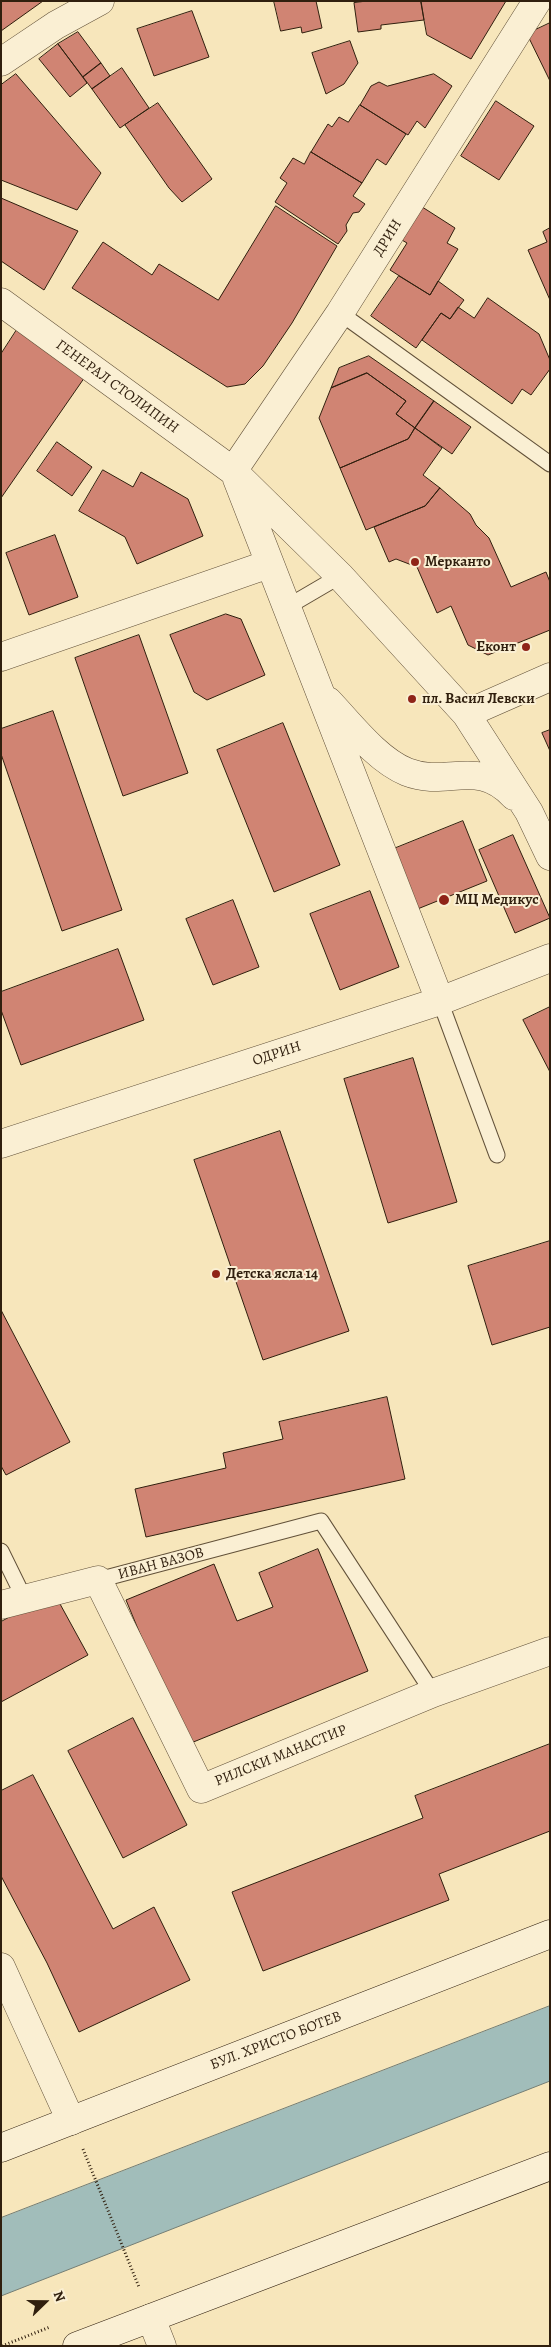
<!DOCTYPE html>
<meta charset="utf-8">
<style>
body{margin:0}
#map{position:relative;width:551px;height:2347px;overflow:hidden;background:#f7e6bb;font-family:Alegreya,serif}
canvas{display:block}
.frame{position:absolute;inset:0;border:2px solid #301f0e;pointer-events:none}
.north{position:absolute;left:20px;top:2277px;width:50px;height:50px;-webkit-text-stroke:4px #faefd3;paint-order:stroke;rotate:68deg;font-size:14px;font-weight:700;line-height:20px;text-align:center;color:#301f0e}
.north::after{content:'';display:block;margin:auto;width:18px;height:22px;background:#301f0e;clip-path:polygon(50% 0,100% 100%,50% 72%,0 100%)}
</style>
<div id="map">
<canvas width="551" height="2347"></canvas>
<div class="frame"></div>
<div class="north">N</div>
</div>
<script>
const ctx = document.querySelector('canvas').getContext('2d');
ctx.lineJoin = 'round';
function fillPath(path, color) {
  ctx.fillStyle = color;
  ctx.fill(path, 'evenodd');
}
function stroke(path, color, width, dash) {
  ctx.strokeStyle = color;
  ctx.lineWidth = width;
  ctx.lineCap = dash ? 'butt' : 'round';
  ctx.setLineDash(dash || []);
  ctx.stroke(path);
}
function label(font, color, halo, rows, align = 'center') {
  ctx.font = font + ' Alegreya,serif';
  ctx.lineWidth = 4;
  ctx.setLineDash([]);
  ctx.textBaseline = 'middle';
  ctx.strokeStyle = halo;
  ctx.fillStyle = color;
  for (const [text, x, y, turn = 0] of rows) {
    ctx.save();
    ctx.translate(x, y);
    ctx.rotate((+turn || 0) * Math.PI / 180);
    ctx.textAlign = isNaN(turn) ? turn : align;
    if (halo) ctx.strokeText(text, 0, 0);
    ctx.fillText(text, 0, 0);
    ctx.restore();
  }
}
const water = new Path2D(`
 M550,2006V2081L1,2296V2218Z`);
fillPath(water, '#a1bdba');
stroke(water, '#747e75', 1);
const building = new Path2D(`
 M1,1H43L1,31Z
 M274,1H316L322,28L302,33L301,27L281,31Z
 M367,1H421L424,20L381,25V29L358,32L354,3Z
 M421,1H506L471,59L427,35Z
 M192,11L209,57L154,76L137,29Z
 M550,23V81L527,34Z
 M78,32L101,63L83,77L58,44Z
 M350,41L358,63L344,84L326,94L312,53Z
 M58,44L87,83L70,97L39,59Z
 M101,63L110,76L92,89L83,77Z
 M122,68L149,108L120,128L92,89Z
 M16,74L101,173L77,210L1,180V85Z
 M434,74L452,86L425,128L417,121L408,135L360,105L371,86L379,82L387,86Z
 M496,101L534,126L499,180L461,156Z
 M158,103L212,179L182,202L169,188L125,125Z
 M360,105L406,134L386,165L377,159L362,183L311,152L328,124L332,127L339,117L348,122Z
 M311,152L362,183L353,196L365,204L359,212L353,213L346,225L347,231L338,244L275,202L287,183L280,178L293,158L304,164Z
 M1,198L78,231L44,290L1,261Z
 M416,203L455,228L447,243L458,249L430,295L390,270L407,243L395,236Z
 M276,206L337,246L292,323L263,366L245,384L227,387L72,288L103,242L152,275L159,264L218,300Z
 M550,228V300L528,250L547,242L543,232Z
 M399,276L430,295L438,281L464,300L450,319L441,313L416,348L371,316Z
 M488,298L539,334L550,360V369L531,395L522,389L512,404L422,340L441,313L450,319L458,307L474,318Z
 M20,325L87,374L1,498V354Z
 M369,356L434,401L415,428L396,414L406,401L367,373L331,388L339,368Z
 M367,373L406,401L396,414L415,428L408,439L340,468L319,418L331,388Z
 M434,401L471,427L452,454L415,428Z
 M415,428L442,448L423,475L440,488L425,506L366,530L340,468L408,439Z
 M57,442L92,467L72,496L37,471Z
 M103,470L133,487L141,472L188,499L203,536L137,564L125,537L79,511Z
 M440,488L470,514L476,525L489,538L511,587L546,572L550,582V630L488,655L468,645L451,606L437,613L417,567L396,559L389,562L374,527L425,506Z
 M55,535L78,597L29,615L6,553Z
 M226,614L241,619L265,675L207,700L194,692L170,635Z
 M139,635L188,773L123,796L75,658Z
 M53,711L122,910L62,931L1,754V729Z
 M283,723L340,865L274,892L217,750Z
 M550,730V751L542,733Z
 M463,821L487,881L415,910L391,850Z
 M513,835L550,918L515,933L479,850Z
 M370,891L399,967L340,990L310,914Z
 M233,900L259,967L213,985L186,919Z
 M118,949L144,1020L21,1065L1,1010V992Z
 M550,1007V1072L523,1020Z
 M413,1058L457,1202L388,1223L344,1079Z
 M280,1131L349,1331L263,1360L194,1160Z
 M550,1241V1327L492,1345L468,1266Z
 M1,1310L70,1442L6,1475L1,1466Z
 M387,1397L405,1479L146,1537L135,1489L226,1468L223,1453L283,1439L279,1422Z
 M318,1549L368,1671L186,1745L126,1600L214,1564L237,1621L273,1607L259,1573Z
 M54,1593L88,1655L1,1702V1622Z
 M133,1718L187,1825L123,1858L68,1751Z
 M550,1744V1831L439,1874L449,1900L263,1971L232,1892L423,1818L415,1796Z
 M33,1775L113,1929L154,1907L190,1980L79,2032L47,1963L1,1876V1791Z`);
fillPath(building, '#d08473');
stroke(building, '#301f0e', 1);
const lane = new Path2D(`
 M340,313L550,464
 M287,607L340,576
 M440,1001L497,1155
 M1,1551L25,1600
 M98,1580L321,1521L433,1693`);
const street = new Path2D(`
 M1,62L56,25L100,1
 M1,302L233,471L340,576L466,714L529,812L550,856
 M233,471L340,313L537,1
 M237,479L440,1001
 M1,657L269,564
 M328,701C350,724 377,760 407,772C448,788 477,757 514,796
 M466,714L550,677
 M1,1144L440,1001L550,958
 M1,1605L98,1580L201,1789L433,1693L550,1651
 M1,1967L71,2121
 M151,2318L162,2346`);
const secondary = new Path2D(`
 M1,2148L550,1934
 M77,2346L550,2166`);
stroke(lane, '#625139', 17);
stroke(street, '#625139', 29);
stroke(secondary, '#301f0e', 29);
stroke(new Path2D(`
 M83,2149L139,2287
 M2,2346L50,2327`), '#301f0e', 3, [1, 2.5]);
stroke(lane, '#faefd3', 15);
stroke(street, '#faefd3', 28);
stroke(secondary, '#faefd3', 28);
for (const [x, y, r, color] of [
 [415,562,5,"#8f2418"],
 [526,647,5,"#8f2418"],
 [412,699,5,"#8f2418"],
 [444,900,6,"#8f2418"],
 [216,1274,5,"#8f2418"]
]) {
  const dot = new Path2D();
  dot.arc(x, y, r, 0, 2 * Math.PI);
  ctx.fillStyle = color;
  ctx.fill(dot);
  stroke(dot, '#faefd3', 2);
}
label('15px', '#301f0e', '#faefd3', [
 ["ДРИН",388,238,-58],
 ["ГЕНЕРАЛ СТОЛИПИН",117,387,36],
 ["ОДРИН",277,1054,-18],
 ["ИВАН ВАЗОВ",161,1564,-15],
 ["РИЛСКИ МАНАСТИР",281,1756,-22],
 ["БУЛ. ХРИСТО БОТЕВ",276,2041,-21]
]);
label('bold 15px', '#301f0e', '#faefd3', [
 ["Мерканто",425,562],
 ["Еконт",516,647,"right"],
 ["пл. Васил Левски",422,699],
 ["МЦ Медикус",455,900],
 ["Детска ясла 14",226,1274]
], 'left');
</script>
